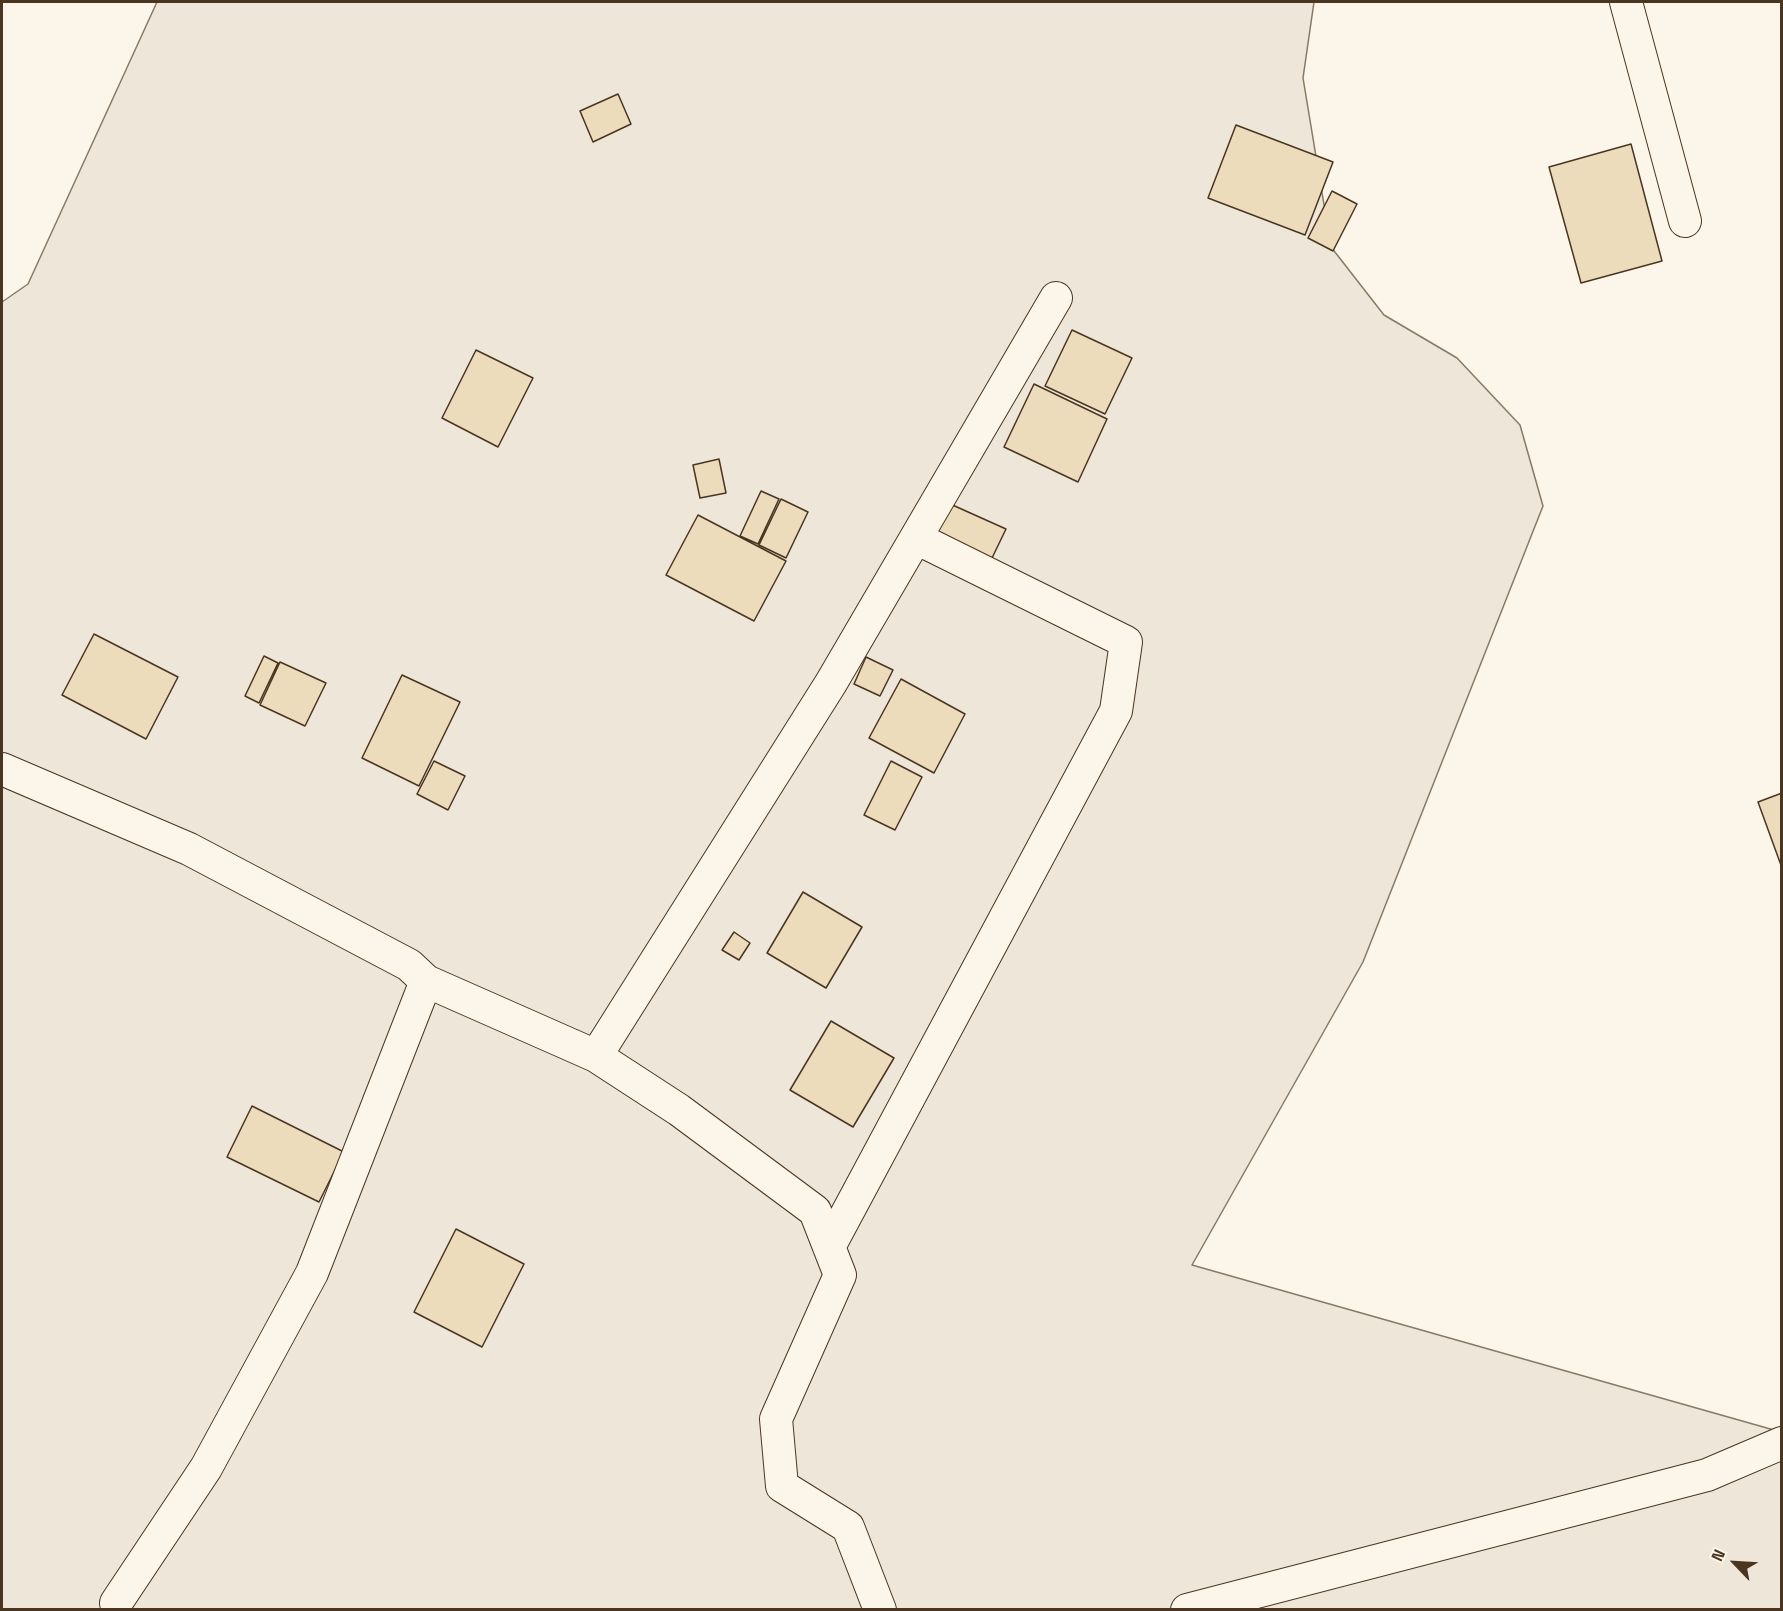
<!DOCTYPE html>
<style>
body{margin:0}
#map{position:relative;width:1783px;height:1611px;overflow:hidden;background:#fbf6e9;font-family:"Space Grotesk",sans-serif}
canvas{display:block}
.frame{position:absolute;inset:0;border:3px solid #4a3520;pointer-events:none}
.north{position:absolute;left:1705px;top:1533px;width:60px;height:60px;-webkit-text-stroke:4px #fbf6e9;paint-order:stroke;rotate:295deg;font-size:16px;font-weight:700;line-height:24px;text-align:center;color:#4a3520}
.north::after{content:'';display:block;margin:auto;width:21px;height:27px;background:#4a3520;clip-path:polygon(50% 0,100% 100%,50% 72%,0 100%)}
</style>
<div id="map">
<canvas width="1783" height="1611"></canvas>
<div class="frame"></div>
<div class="north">N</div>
</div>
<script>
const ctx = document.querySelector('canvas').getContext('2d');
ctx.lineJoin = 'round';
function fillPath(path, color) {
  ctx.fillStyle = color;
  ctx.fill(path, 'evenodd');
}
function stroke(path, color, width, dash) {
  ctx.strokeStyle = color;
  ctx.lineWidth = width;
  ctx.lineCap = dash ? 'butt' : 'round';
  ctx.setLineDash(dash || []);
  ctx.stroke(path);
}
const green = new Path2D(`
 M157,2H1314L1303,78L1331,247L1384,315L1457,358L1520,425L1543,506L1363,962L1192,1265L1781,1432V1609L2,1610V302L28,284Z`);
fillPath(green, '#ede6d9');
stroke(green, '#887966', 1.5);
const building = new Path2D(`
 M618,94L631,124L593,142L580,111Z
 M1236,125L1333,162L1305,235L1208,198Z
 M1631,144L1662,261L1581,283L1549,167Z
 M1332,191L1357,204L1333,251L1308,238Z
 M1072,330L1132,358L1105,414L1045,386Z
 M476,350L533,378L498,447L442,418Z
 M1034,384L1107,419L1078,482L1004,447Z
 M719,459L726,493L700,498L693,465Z
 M761,491L779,499L758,544L740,536Z
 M781,499L808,512L786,558L759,545Z
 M948,503L1006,529L992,558L934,531Z
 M698,515L786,561L754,621L666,575Z
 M94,634L178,677L146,739L62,695Z
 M264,656L278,663L259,703L245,696Z
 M866,657L893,670L880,696L854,684Z
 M280,662L326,683L305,726L260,705Z
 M402,675L460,702L419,786L362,758Z
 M901,679L965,714L934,773L869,738Z
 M434,761L465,776L448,810L417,794Z
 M891,761L922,777L895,830L864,815Z
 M1782,793V868L1758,802Z
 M803,892L862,927L826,988L767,953Z
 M734,932L750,943L739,960L722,950Z
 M831,1021L894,1058L853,1127L790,1090Z
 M252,1106L344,1152L319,1202L227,1157Z
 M456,1229L524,1264L482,1347L414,1312Z`);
fillPath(building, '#ecdcbc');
stroke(building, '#4a3520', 1.5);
const street = new Path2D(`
 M1626,2L1685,221
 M2,769L189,849L409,965L426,981L596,1056L679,1110L815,1211L840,1275L776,1419L782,1486L848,1527L880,1610
 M596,1056L831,683L1056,298
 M829,1247L1116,711L1126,642L916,538
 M116,1603L206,1468L312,1273L426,981
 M1187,1610L1707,1475L1782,1443`);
stroke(street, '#4a3520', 34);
stroke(street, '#fbf6e9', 32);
</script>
